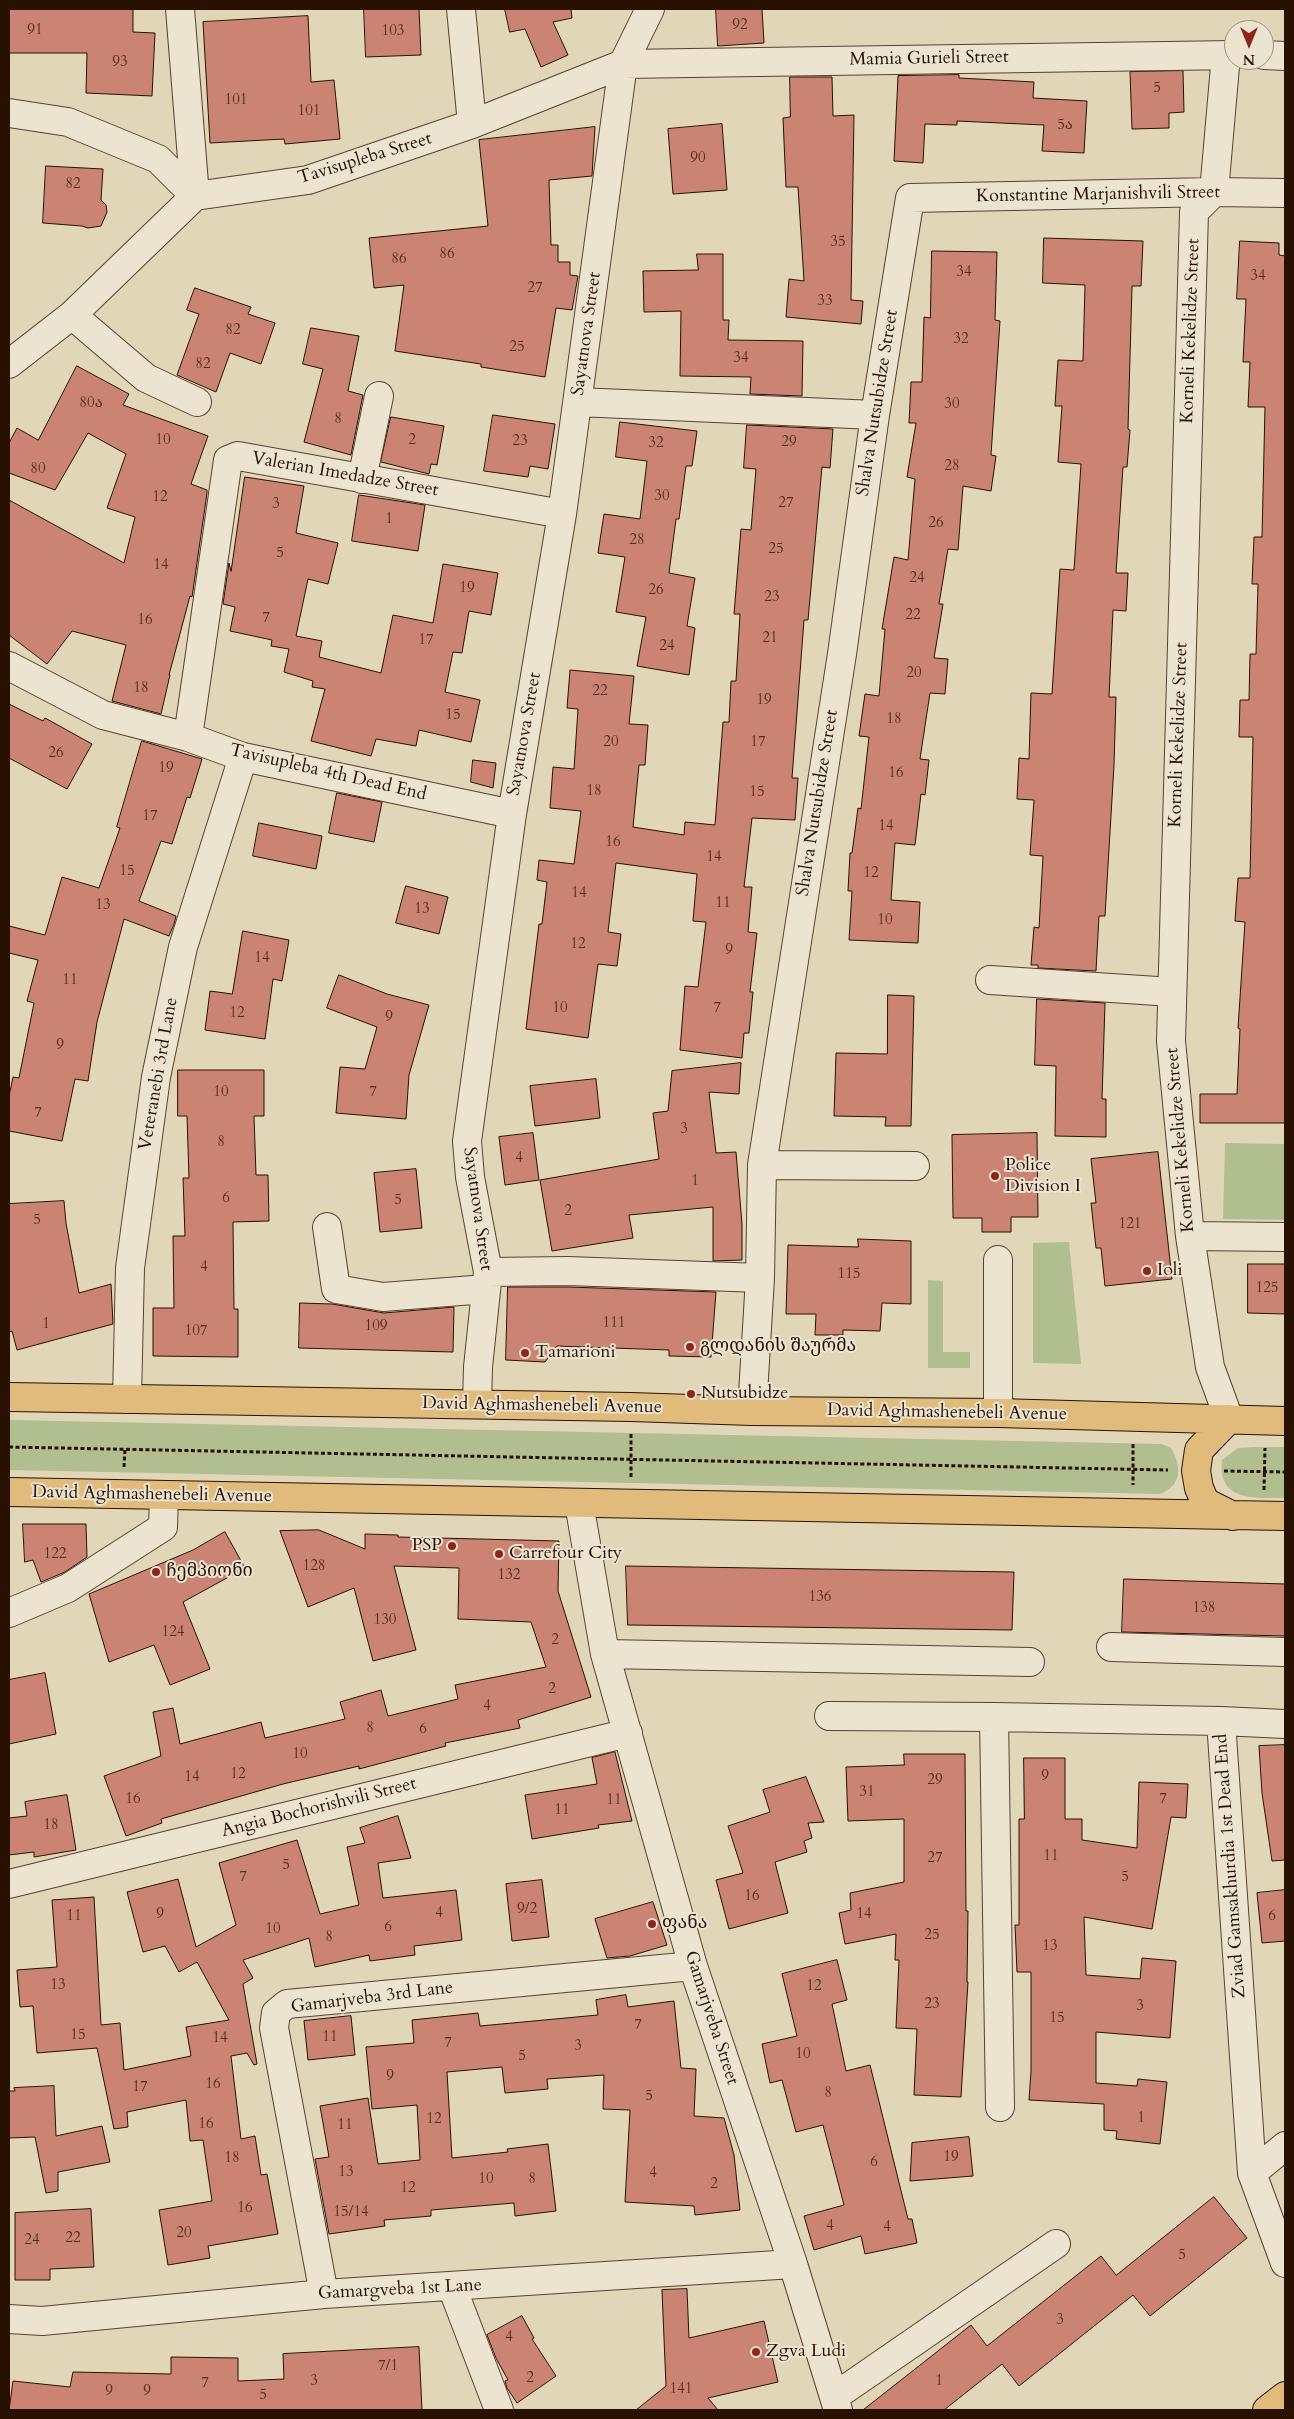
<!DOCTYPE html>
<meta charset="utf-8">
<style>
body{margin:0}
#map{position:relative;width:1294px;height:2419px;overflow:hidden;background:#e1d6b8;font-family:Cardo,serif}
canvas{display:block}
.frame{position:absolute;inset:0;border:10px solid #281100;pointer-events:none}
.north{position:absolute;left:1224px;top:20px;width:50px;height:50px;box-sizing:border-box;background:#ece4d1;border:1px solid #9e907d;border-radius:50%;rotate:180deg;font-size:14px;font-weight:700;line-height:20px;text-align:center;color:#281100}
.north::after{content:'';display:block;margin:auto;width:18px;height:22px;background:#8f2418;clip-path:polygon(50% 0,100% 100%,50% 72%,0 100%)}
</style>
<div id="map">
<canvas width="1294" height="2419"></canvas>
<div class="frame"></div>
<div class="north">N</div>
</div>
<script>
const ctx = document.querySelector('canvas').getContext('2d');
ctx.lineJoin = 'round';
function fillPath(path, color) {
  ctx.fillStyle = color;
  ctx.fill(path, 'evenodd');
}
function stroke(path, color, width, dash) {
  ctx.strokeStyle = color;
  ctx.lineWidth = width;
  ctx.lineCap = dash ? 'butt' : 'round';
  ctx.setLineDash(dash || []);
  ctx.stroke(path);
}
function label(font, color, halo, rows, align = 'center') {
  ctx.font = font + ' Cardo,"Noto Serif Georgian",serif';
  ctx.lineWidth = 4;
  ctx.setLineDash([]);
  ctx.textBaseline = 'middle';
  ctx.strokeStyle = halo;
  ctx.fillStyle = color;
  for (const [text, x, y, turn = 0] of rows) {
    ctx.save();
    ctx.translate(x, y);
    ctx.rotate((+turn || 0) * Math.PI / 180);
    ctx.textAlign = isNaN(turn) ? turn : align;
    if (halo) ctx.strokeText(text, 0, 0);
    ctx.fillText(text, 0, 0);
    ctx.restore();
  }
}
fillPath(new Path2D(`
 M1225,1143L1285,1144V1220L1223,1219Z
 M1069,1242L1081,1364L1033,1363V1243Z
 M928,1280L943,1281V1352H970V1368H928Z
 M9,1420L1161,1444L1171,1448C1182,1467 1182,1485 1160,1494L9,1470Z
 M1255,1447H1285V1498C1255,1498 1217,1502 1222,1460L1238,1448Z`), '#b1be90');
const building = new Path2D(`
 M9,9H133V32L155,33L152,96L86,93L87,53H9Z
 M364,9H419L421,55L366,57Z
 M505,9H571L572,18L553,22L568,55L541,67L525,29L510,32Z
 M716,9H762L764,43L718,46Z
 M308,16L311,82L334,80L340,139L285,144L284,139L210,143L203,22Z
 M1183,71L1184,112L1169,113V128L1132,129L1130,72Z
 M959,75V78L1034,82L1033,98L1087,101L1084,153L1042,151L1044,125L957,121V125L925,124L923,163L894,161L898,76Z
 M790,77H832L833,116L854,115L851,300L863,301L861,324L786,317L789,279L804,281L798,187H786L783,118L790,117Z
 M722,124L727,190L673,194L668,129Z
 M595,127L592,176L549,180L551,245H558V262H570V275L578,276L572,310L556,308L545,377L481,367V364L395,351L404,285L374,288L369,238L488,226L479,140Z
 M46,166L103,169L101,200L106,205L107,212L101,226L88,228L82,226L43,223Z
 M1044,238L1143,241L1141,286H1132L1128,429L1130,430L1127,467H1123L1116,573H1128L1126,611L1113,610L1109,697H1116L1114,765L1105,916H1099L1096,971L1038,968V965H1031L1034,927L1039,928L1043,856L1030,855L1034,800L1017,799L1019,758L1029,759L1031,693L1052,694L1060,569L1074,570L1081,464L1058,462L1062,406H1055L1058,360L1083,361L1085,285L1043,283Z
 M1240,241L1279,243V255L1285,256V1123H1200V1094H1237L1240,1029L1238,1028L1245,922L1235,921L1238,878H1250L1253,737H1239L1240,700H1249L1250,654H1256L1258,584H1252L1254,537H1262L1265,407H1248L1250,362H1243L1246,299H1237Z
 M932,251L997,252L995,320L1000,321L991,455L996,456L991,491L963,486L958,550L948,549L939,604H943L934,658L948,659L945,694L930,693L920,759L929,760L925,795L921,794L915,845L895,843L891,900L920,902L918,943L849,940L852,891H848L850,853H852L858,808L861,809L869,737L859,736L865,694L879,696L885,629H882L894,557L908,560L915,479L907,477L916,423H909L911,382H922L924,317L930,318Z
 M697,254H723V320H729L728,340L803,341L802,396L750,394L751,377L680,376L681,311L644,312L643,271L698,270Z
 M195,288L251,307L248,314L275,323L261,364L230,353L216,392L177,375L199,314L187,310Z
 M311,328L359,336L348,391L363,395L351,455L304,442L323,369L303,364Z
 M77,366L129,394L123,405L208,436L191,484L207,490V493L192,597L190,596L169,675H170L161,714L112,701L126,645L72,631L47,664L9,635V500L124,563L135,517L107,508L126,454L88,433L55,490L9,473V443L17,428L38,440Z
 M493,415L555,424L548,469L530,466L528,477L484,471Z
 M391,417L444,426L437,465L431,464L429,474L381,462Z
 M620,422L697,431L692,466H686L679,519H676L669,573L695,578L687,626L695,628L689,675L637,666L646,617L616,612L625,557L598,553L604,514L640,519L647,461L616,457Z
 M747,425L833,429L830,468L822,467L808,620H804L792,778H798L795,820L752,818L744,887H752L748,932L757,933L750,992H753L749,1033H744L742,1058L680,1050L685,986L698,987L706,922L693,921L697,874L616,863L608,932L621,934L617,966L598,964L588,1038L526,1029L539,924H542L547,882L537,880L539,860L574,864L581,811L550,808L553,767L574,769L578,709L567,708L570,670L634,676L629,724L648,725L645,765H639L633,827L684,835L685,822L715,825L723,722H729L731,681H736L740,614H734L741,529L751,530L756,469L744,468Z
 M245,477L304,486L296,533L338,543L328,584L308,579L296,636L322,641L319,657L381,673L393,615L433,623L443,564L498,573L491,615L469,611L462,653L453,652L445,692L480,700L471,742L419,730L416,746L376,739L371,756L311,741L325,689L312,687L313,681L284,672L289,649L271,646L272,640L230,631L235,607L223,604L229,563L231,571Z
 M359,495L425,505L418,551L352,541Z
 M9,704L43,721L45,718L92,744L67,789L9,758Z
 M142,741L202,759L190,798L187,797L172,844L161,841L139,901L176,916L174,924L169,936L124,919L97,1022L88,1081L75,1079L62,1141L9,1131V1096L13,1077L19,1078L34,1003L27,1001L38,960L9,953V926L45,935L62,877L99,888L120,828L117,827Z
 M473,760L496,763L493,788L471,782Z
 M337,793L382,802L374,842L329,833Z
 M259,823L322,836L316,869L253,856Z
 M406,886L448,897L439,934L396,923Z
 M243,931L289,940L282,981L273,979L265,1039L205,1030L210,991L232,994Z
 M339,975L387,994L429,1005L409,1075L406,1119L336,1113L340,1067L365,1069L377,1027L327,1008Z
 M888,995L914,996L911,1126H885L886,1117L834,1116L836,1053L887,1054Z
 M1037,999L1105,1003L1102,1099H1106V1137L1055,1136L1056,1066L1035,1065Z
 M741,1063L739,1094L709,1092L716,1153L736,1152L742,1224V1260L713,1261V1207L629,1215L633,1238L552,1251L540,1180L659,1159L653,1113L668,1111L672,1071Z
 M178,1070H264V1116H254L256,1175H268L269,1221L233,1222L234,1309H238V1357L153,1356V1308H174L173,1236H185L183,1178H189L187,1116H178Z
 M596,1079L600,1118L535,1126L530,1086Z
 M533,1133L539,1180L505,1185L499,1137Z
 M1037,1133L1038,1217H1011V1232H982V1218H953L952,1135Z
 M1158,1152L1172,1279L1105,1286L1101,1248H1096L1091,1203H1096L1091,1159Z
 M416,1169L422,1228L380,1232L374,1173Z
 M64,1201L66,1223L79,1293L111,1284L113,1324L17,1350L12,1331L9,1332V1204Z
 M858,1239L911,1241V1304L882,1303L880,1331L843,1330V1335H815L816,1314H786L788,1245L858,1247Z
 M1248,1264H1285V1314L1248,1313Z
 M508,1287H568L716,1292L711,1357L669,1356V1350L557,1346L545,1362L506,1360Z
 M300,1303L332,1304L384,1313L454,1307L453,1352L299,1348Z
 M23,1524H86L87,1557L65,1572L41,1582L33,1560L25,1562Z
 M319,1530L365,1549V1534L398,1535V1537L559,1541L558,1591L591,1697L518,1720L520,1728L445,1743L446,1746L359,1769V1766L283,1784L161,1819L162,1823L126,1836L104,1776L161,1756L153,1712L173,1708L180,1744L261,1722L265,1738L345,1719L340,1702L381,1690L388,1716L458,1699L455,1685L546,1667L531,1622L458,1619L459,1568L394,1566L416,1650L373,1661L354,1588L308,1607L280,1531Z
 M225,1532L245,1568L183,1602L210,1669L170,1685L154,1645L109,1662L89,1594L193,1550Z
 M626,1566L1014,1572L1012,1630L628,1625Z
 M1124,1579L1285,1584V1636L1122,1632Z
 M45,1673L56,1734L9,1744V1680Z
 M1285,1745V1860L1272,1861L1262,1793L1259,1746Z
 M615,1752L632,1821L598,1825L599,1828L532,1839L525,1795L597,1784L592,1758Z
 M904,1754H965L966,1911H968L967,1982H968L961,2097L914,2095L917,2029L896,2028L899,1960H895L896,1934L845,1944L839,1913L851,1910L850,1893L904,1882V1819L848,1821L846,1767L904,1765Z
 M1024,1758H1065V1819H1082V1840L1137,1848L1139,1782L1188,1784L1186,1818L1171,1817L1152,1929L1084,1917L1086,1975L1140,1979L1142,1958L1176,1961L1170,2038L1096,2032V2083L1137,2086L1138,2079L1167,2082L1160,2144L1116,2139L1117,2131L1104,2130V2104L1029,2100L1031,2071V1972H1017L1015,1925H1019V1819H1024Z
 M806,1777L824,1822L808,1823L812,1838L804,1841L807,1852L775,1862L788,1913L729,1929L716,1880L743,1873L728,1826L770,1812L763,1790Z
 M67,1795L76,1850L34,1857V1852L9,1855V1818L27,1816L25,1802Z
 M398,1816L411,1858L378,1863L383,1898L456,1890L462,1940L414,1946L415,1955L370,1961L369,1955L315,1967L309,1938L243,1960L253,1978L243,1984L257,2064L254,2065L247,2053L231,2056L241,2139L255,2136L261,2175L267,2174L278,2234L208,2246L210,2258L168,2265L159,2210L212,2201L203,2140L190,2141L186,2100L127,2112L128,2127L114,2129L97,2048L37,2053L33,2006L20,2007L17,1970L57,1967L52,1900L94,1897L101,2025L120,2023L124,2070L191,2056L186,2027L229,2020L197,1962L179,1972L165,1946L143,1952L127,1892L178,1879L196,1947L236,1925L219,1863L297,1840L320,1914L359,1905L347,1847L365,1843L360,1828Z
 M542,1880L549,1937L512,1941L506,1884Z
 M1285,1890V1941L1262,1943L1257,1893Z
 M653,1902L667,1945L630,1956L607,1958L595,1919Z
 M837,1960L847,2000L832,2004L846,2071L870,2065L908,2219H912L917,2243L865,2254L861,2236L814,2250L804,2216L844,2205L823,2125L796,2132L782,2080L770,2083L762,2044L797,2036L782,1974Z
 M626,1995L628,2007L674,2001L681,2068L696,2069L694,2116L724,2118L734,2155L740,2210L695,2215L694,2206L625,2202L630,2110L603,2109L604,2075L547,2079L548,2089L505,2093L502,2067L447,2072L452,2158L508,2152L507,2149L548,2144L556,2211L515,2216L514,2203L431,2210V2216L384,2220L385,2226L329,2234L315,2159L329,2157L320,2106L368,2098L378,2164L420,2160L417,2105L372,2109L366,2047L414,2043L412,2020L478,2013L480,2026L598,2015L596,2000Z
 M351,2016L355,2055L308,2060L304,2021Z
 M54,2086L56,2136L102,2126L110,2162L58,2172V2191L46,2193L35,2137L9,2138V2091H15L14,2088Z
 M969,2137L973,2176L910,2181L912,2143Z
 M1214,2197L1247,2238L1150,2316L1133,2295L1019,2386L1002,2364L944,2410H863L971,2325L987,2346L1101,2256L1116,2275Z
 M91,2209L94,2267L50,2269V2280H15V2213Z
 M687,2289L689,2338L764,2321L778,2382L708,2398L718,2410H636L666,2386L662,2290Z
 M522,2316L534,2338L532,2339L556,2376L517,2403L507,2388L505,2381L508,2380L496,2358L487,2335Z
 M419,2347L422,2410H9L13,2381L70,2387L73,2372L171,2374V2357L238,2358V2381L284,2379L283,2354Z`);
fillPath(building, '#cb8374');
stroke(building, '#281100', 1);
const minor = new Path2D(`
 M180,9L195,196
 M461,9L472,124
 M1226,55L1214,192L1194,212L1171,1041L1190,1236L1210,1367L1229,1419
 M1264,55L1285,56
 M9,113L68,122L158,159L195,196
 M72,315L146,378L197,402
 M9,364L72,315L195,196L308,180L472,124L623,64L650,9
 M578,402L875,415
 M362,479L379,396
 M9,666L103,715L188,737L243,757L512,814
 M188,737L228,460L238,456L562,514
 M990,980L1172,992
 M762,1165L915,1166
 M327,1227L336,1289L383,1297L486,1289
 M1190,1236L1285,1237
 M998,1260V1413
 M488,1272L568,1271L760,1278
 M127,1399L130,1268L156,1077L183,947L243,757
 M477,1404L478,1367L488,1272L470,1177L467,1141L512,814L562,514L623,64L1234,55
 M752,1411L760,1278L762,1165L842,654L875,415L910,198L1214,192L1285,193
 M579,1503L605,1654L693,1966L793,2264L838,2410
 M9,1613L68,1588L163,1527L164,1495
 M1111,1647L1285,1652
 M605,1654L1030,1662
 M829,1716L994,1717
 M1221,1721L1285,1724
 M9,1884L628,1733
 M1000,2107L994,1717L1221,1721L1252,2173L1285,2263
 M1252,2173L1285,2146
 M452,2287L499,2410
 M324,2294L274,2028L276,2013L287,2004L693,1966
 M9,2319L42,2321L324,2294L793,2264
 M834,2397L1056,2244`);
const major = new Path2D(`
 M9,1397L631,1407L752,1411L998,1413L1285,1421
 M1229,1419L1199,1450L1196,1471L1199,1488L1205,1502L1233,1516
 M9,1492L1285,1516
 M1267,2410L1285,2396`);
stroke(minor, '#56422e', 30);
stroke(major, '#281100', 30);
stroke(new Path2D(`
 M1133,1444V1485
 M9,1447L1168,1470
 M124,1467L125,1449
 M1224,1471L1285,1472
 M631,1477V1434
 M1264,1490L1265,1448`), '#281100', 3, [4, 2.5]);
stroke(minor, '#ece4d1', 28);
stroke(major, '#e0bb7c', 28);
for (const [x, y, r, color] of [
 [995,1176,5,"#8f2418"],
 [1147,1271,5,"#8f2418"],
 [690,1347,5,"#8f2418"],
 [525,1353,5,"#8f2418"],
 [691,1394,5,"#8f2418"],
 [452,1546,5,"#8f2418"],
 [499,1554,5,"#8f2418"],
 [156,1572,5,"#8f2418"],
 [652,1924,5,"#8f2418"],
 [756,2352,5,"#8f2418"]
]) {
  const dot = new Path2D();
  dot.arc(x, y, r, 0, 2 * Math.PI);
  ctx.fillStyle = color;
  ctx.fill(dot);
  stroke(dot, '#ece4d1', 2);
}
label('15px', '#512e1d', null, [
 ["92",740,26],
 ["91",35,31],
 ["103",393,32],
 ["93",120,63],
 ["5",1157,89],
 ["101",236,101],
 ["101",309,112],
 ["5ა",1065,126],
 ["90",698,159],
 ["82",73,185],
 ["35",838,243],
 ["86",447,255],
 ["86",399,260],
 ["34",964,273],
 ["34",1258,277],
 ["27",535,289],
 ["33",825,302],
 ["82",233,331],
 ["32",961,340],
 ["25",517,348],
 ["34",741,359],
 ["82",203,365],
 ["80ა",91,404],
 ["30",952,405],
 ["8",338,420],
 ["10",163,441],
 ["2",412,441],
 ["23",520,442],
 ["29",789,443],
 ["32",656,444],
 ["28",952,467],
 ["80",38,470],
 ["30",662,497],
 ["12",160,498],
 ["27",786,504],
 ["3",276,505],
 ["1",389,520],
 ["26",936,524],
 ["28",637,541],
 ["25",776,550],
 ["5",280,554],
 ["14",161,566],
 ["24",917,579],
 ["19",467,589],
 ["26",656,591],
 ["23",772,598],
 ["22",913,616],
 ["7",266,619],
 ["16",145,621],
 ["21",770,639],
 ["17",426,641],
 ["24",667,647],
 ["20",914,674],
 ["18",141,689],
 ["22",600,692],
 ["19",764,701],
 ["15",453,716],
 ["18",894,720],
 ["20",611,743],
 ["17",758,743],
 ["26",56,754],
 ["19",166,769],
 ["16",896,774],
 ["18",594,792],
 ["15",757,793],
 ["17",150,817],
 ["14",886,827],
 ["16",613,843],
 ["14",714,858],
 ["15",127,872],
 ["12",871,874],
 ["14",579,894],
 ["11",723,904],
 ["13",103,906],
 ["13",422,910],
 ["10",885,921],
 ["12",578,945],
 ["9",729,951],
 ["14",262,959],
 ["11",70,981],
 ["10",560,1009],
 ["7",717,1009],
 ["12",237,1014],
 ["9",389,1018],
 ["9",60,1046],
 ["10",221,1093],
 ["7",373,1093],
 ["7",38,1114],
 ["3",684,1130],
 ["8",221,1143],
 ["4",519,1159],
 ["1",695,1182],
 ["6",226,1199],
 ["5",398,1201],
 ["2",568,1212],
 ["5",37,1221],
 ["121",1130,1225],
 ["4",204,1268],
 ["115",849,1275],
 ["125",1267,1289],
 ["111",614,1324],
 ["1",46,1325],
 ["109",376,1327],
 ["107",196,1332],
 ["122",55,1555],
 ["128",314,1567],
 ["132",509,1576],
 ["136",820,1598],
 ["138",1204,1609],
 ["130",385,1621],
 ["124",173,1633],
 ["2",555,1641],
 ["2",552,1690],
 ["4",487,1707],
 ["8",370,1729],
 ["6",423,1730],
 ["10",300,1755],
 ["12",238,1775],
 ["9",1045,1777],
 ["14",192,1778],
 ["29",935,1781],
 ["31",867,1793],
 ["16",133,1800],
 ["7",1163,1800],
 ["11",614,1801],
 ["11",562,1811],
 ["18",51,1826],
 ["11",1051,1857],
 ["27",935,1859],
 ["5",286,1866],
 ["7",243,1878],
 ["5",1125,1878],
 ["16",752,1897],
 ["9/2",527,1910],
 ["4",439,1914],
 ["9",160,1915],
 ["14",864,1915],
 ["11",74,1917],
 ["6",1272,1917],
 ["6",388,1928],
 ["10",273,1930],
 ["25",932,1936],
 ["8",329,1938],
 ["13",1050,1947],
 ["13",58,1986],
 ["12",814,1987],
 ["23",932,2005],
 ["3",1140,2007],
 ["15",1057,2019],
 ["7",638,2026],
 ["15",78,2036],
 ["11",330,2038],
 ["14",220,2039],
 ["7",448,2044],
 ["3",578,2047],
 ["10",803,2055],
 ["5",522,2057],
 ["9",390,2077],
 ["16",213,2085],
 ["17",140,2088],
 ["8",828,2094],
 ["5",649,2097],
 ["1",1141,2119],
 ["12",434,2120],
 ["16",206,2125],
 ["11",345,2126],
 ["19",951,2158],
 ["18",232,2159],
 ["6",874,2163],
 ["13",346,2173],
 ["4",653,2174],
 ["10",486,2180],
 ["8",532,2180],
 ["2",714,2185],
 ["12",408,2189],
 ["16",245,2209],
 ["15/14",351,2213],
 ["4",830,2227],
 ["4",887,2228],
 ["20",184,2234],
 ["22",73,2239],
 ["24",32,2241],
 ["5",1182,2256],
 ["3",1060,2321],
 ["4",509,2338],
 ["7/1",388,2367],
 ["2",530,2379],
 ["3",314,2382],
 ["1",939,2382],
 ["7",205,2384],
 ["141",681,2390],
 ["9",109,2392],
 ["9",147,2392],
 ["5",263,2396]
]);
label('18px', '#281100', '#ece4d1', [
 ["Mamia Gurieli Street",929,59,-1],
 ["Tavisupleba Street",365,159,-17],
 ["Konstantine Marjanishvili Street",1098,195,-1],
 ["Korneli Kekelidze Street",1191,331,-88],
 ["Sayatnova Street",587,334,-82],
 ["Shalva Nutsubidze Street",878,403,-81],
 ["Valerian Imedadze Street",345,475,10],
 ["Sayatnova Street",525,734,-80],
 ["Korneli Kekelidze Street",1179,735,-88],
 ["Tavisupleba 4th Dead End",328,773,13],
 ["Shalva Nutsubidze Street",818,803,-81],
 ["Veteranebi 3rd Lane",159,1074,-80],
 ["Korneli Kekelidze Street",1181,1140,-95],
 ["Sayatnova Street",477,1209,82],
 ["David Aghmashenebeli Avenue",542,1406,1],
 ["David Aghmashenebeli Avenue",947,1413,1],
 ["David Aghmashenebeli Avenue",152,1495,1],
 ["Angia Bochorishvili Street",319,1808,-14],
 ["Zviad Gamsakhurdia 1st Dead End",1231,1866,-94],
 ["Gamarjveba 3rd Lane",372,1998,-7],
 ["Gamarjveba Street",711,2018,72],
 ["Gamargveba 1st Lane",400,2290,-3]
]);
label('18px', '#281100', '#ece4d1', [
 ["Police",1005,1166],
 ["Division I",1005,1187],
 ["Ioli",1157,1271],
 ["გლდანის შაურმა",700,1347],
 ["Tamarioni",535,1353],
 ["Nutsubidze",701,1394],
 ["PSP",442,1546,"right"],
 ["Carrefour City",509,1554],
 ["ჩემპიონი",166,1572],
 ["ფანა",662,1924],
 ["Zgva Ludi",766,2352]
], 'left');
</script>
